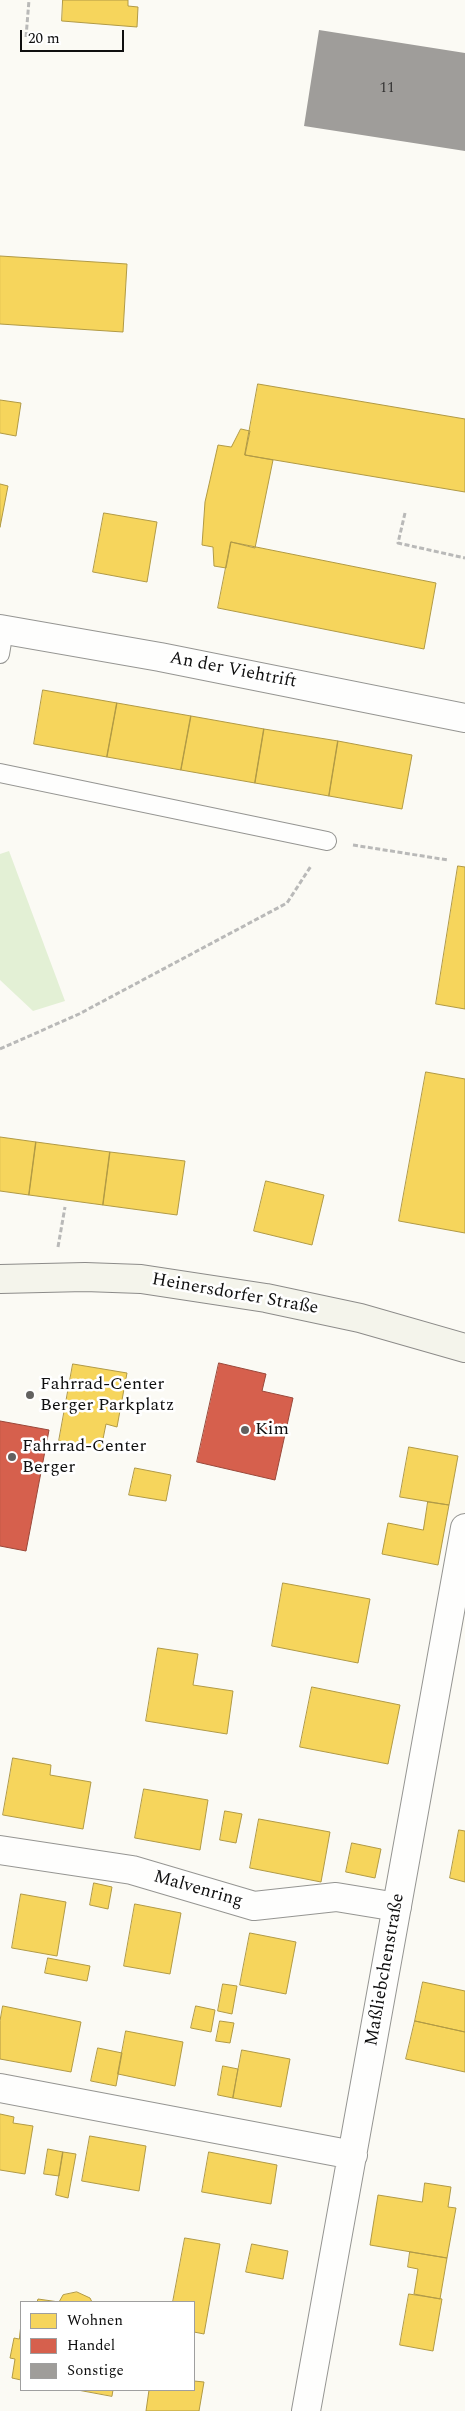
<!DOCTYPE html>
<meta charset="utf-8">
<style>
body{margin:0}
#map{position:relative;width:465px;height:2411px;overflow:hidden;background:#fbfaf4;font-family:Spectral,serif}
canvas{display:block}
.legend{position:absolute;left:20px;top:2301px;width:175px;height:90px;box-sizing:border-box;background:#fff;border:1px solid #9f9f9f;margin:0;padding:6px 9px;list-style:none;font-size:15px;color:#0f0f0f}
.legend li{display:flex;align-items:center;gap:10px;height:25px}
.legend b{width:25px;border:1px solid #9f9f9f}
.scale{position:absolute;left:20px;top:30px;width:104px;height:22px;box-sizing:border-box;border:2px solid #0f0f0f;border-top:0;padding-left:6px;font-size:15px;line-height:18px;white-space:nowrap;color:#0f0f0f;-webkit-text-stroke:4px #fff;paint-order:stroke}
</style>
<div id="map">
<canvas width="465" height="2411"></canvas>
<ul class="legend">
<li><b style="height:14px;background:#f6d55c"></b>Wohnen</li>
<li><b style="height:14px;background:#d6604d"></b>Handel</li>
<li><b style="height:14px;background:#9f9d9a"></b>Sonstige</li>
</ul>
<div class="scale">20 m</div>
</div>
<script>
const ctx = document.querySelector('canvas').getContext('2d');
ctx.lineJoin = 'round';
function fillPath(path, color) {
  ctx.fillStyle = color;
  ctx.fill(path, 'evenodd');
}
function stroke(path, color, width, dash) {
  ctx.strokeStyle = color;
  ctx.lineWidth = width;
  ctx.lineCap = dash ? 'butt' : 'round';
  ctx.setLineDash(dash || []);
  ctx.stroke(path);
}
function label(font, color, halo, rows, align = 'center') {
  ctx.font = font + ' Spectral,serif';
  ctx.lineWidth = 5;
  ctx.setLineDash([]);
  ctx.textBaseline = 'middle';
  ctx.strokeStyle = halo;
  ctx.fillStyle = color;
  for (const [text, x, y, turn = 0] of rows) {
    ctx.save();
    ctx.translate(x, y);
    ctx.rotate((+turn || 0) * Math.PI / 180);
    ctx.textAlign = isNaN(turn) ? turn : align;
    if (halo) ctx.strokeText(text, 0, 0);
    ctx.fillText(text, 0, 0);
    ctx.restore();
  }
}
fillPath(new Path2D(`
 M9,851L65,1001L33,1011L0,980V854Z`), '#e3f0d5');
const homes = new Path2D(`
 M63,0H128V6L138,7L137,27L62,21Z
 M0,256L127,264L123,332L0,324Z
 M258,384L465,419V492L245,455Z
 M0,400L21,403L16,436L0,433Z
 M241,429L250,431L245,455L273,460L255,548L231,542L226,568L214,566L213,547L202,545L205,502L218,445L231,447Z
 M0,484L8,486L0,527Z
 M104,513L157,522L147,582L93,572Z
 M231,542L436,583L424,649L218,608Z
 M43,690L117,703L107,757L34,744Z
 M117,703L191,716L181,770L107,757Z
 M191,716L264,729L255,783L181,770Z
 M264,729L338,741L329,796L255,783Z
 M338,741L412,755L402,809L329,796Z
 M458,866L465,867V1009L436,1004Z
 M426,1072L465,1079V1233L399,1221Z
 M0,1137L36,1142L29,1195L0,1191Z
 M36,1142L110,1152L103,1205L29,1195Z
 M110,1152L185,1161L177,1215L103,1205Z
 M266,1181L324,1195L312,1245L254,1231Z
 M73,1364L127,1373L117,1427L106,1424L101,1449L59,1441Z
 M409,1447L458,1456L449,1505L400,1497Z
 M135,1468L171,1475L166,1501L129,1495Z
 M428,1502L449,1505L438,1565L382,1554L388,1523L423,1530Z
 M283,1583L370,1599L358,1663L272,1646Z
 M158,1648L198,1654L193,1685L233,1691L227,1734L146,1721Z
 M312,1687L400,1705L388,1764L300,1747Z
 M13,1758L51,1765L50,1775L91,1782L83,1829L3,1815Z
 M144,1789L208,1800L200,1850L135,1838Z
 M225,1811L242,1814L236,1843L220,1840Z
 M259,1819L330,1832L321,1882L250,1868Z
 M459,1830L465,1831V1882L450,1878Z
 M352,1843L381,1849L375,1878L346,1872Z
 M94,1883L112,1887L108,1909L90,1905Z
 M21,1894L66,1902L57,1956L12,1948Z
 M135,1904L181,1913L170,1974L124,1966Z
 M250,1933L296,1942L286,1994L240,1985Z
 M48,1958L90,1966L87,1981L45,1973Z
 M423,1982L465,1991V2032L415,2021Z
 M223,1984L237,1986L232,2014L218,2011Z
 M3,2006L81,2022L71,2072L0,2059V2021Z
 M196,2006L215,2010L211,2032L191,2028Z
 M220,2021L234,2023L230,2043L216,2041Z
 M415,2021L465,2032V2072L406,2059Z
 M126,2031L183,2042L175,2086L118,2074Z
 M98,2048L122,2053L116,2086L91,2081Z
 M242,2050L290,2059L281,2107L233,2098Z
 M223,2066L238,2069L233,2098L218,2095Z
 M0,2114L14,2117L13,2123L33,2126L25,2174L0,2170Z
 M90,2136L146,2146L139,2191L82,2181Z
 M48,2149L63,2152L59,2176L44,2174Z
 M63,2152L76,2154L68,2198L56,2195Z
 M209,2152L277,2165L271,2204L202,2192Z
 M425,2183L451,2187L448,2207L456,2208L447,2258L370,2245L378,2195L422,2202Z
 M185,2238L220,2244L204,2334L194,2332V2302H173Z
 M252,2244L288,2251L283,2279L246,2272Z
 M410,2252L447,2258L440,2299L414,2294L418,2269L408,2267Z
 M77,2292L90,2298L92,2302H37L38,2299L59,2302L63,2295Z
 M409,2294L442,2299L433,2351L400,2345Z
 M21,2324V2380L12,2378L15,2359L10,2358L14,2338L19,2339Z
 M194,2381L204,2382L199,2411H146L149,2390H194Z
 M78,2390H113L112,2396Z`);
fillPath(homes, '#f6d55c');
stroke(homes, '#b19a45', 1);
const shops = new Path2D(`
 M219,1363L266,1374L262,1391L293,1398L275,1480L197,1462Z
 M0,1421L49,1430L26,1551L0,1546Z`);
fillPath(shops, '#d6604d');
stroke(shops, '#9a483a', 1);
fillPath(new Path2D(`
 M319,30L465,53V151L304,126Z`), '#9f9d9a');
const lane = new Path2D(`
 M0,654L4,630
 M0,773L327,841`);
const street = new Path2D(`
 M0,629L160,657L465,718
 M0,1850L132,1870L254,1906L336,1897L397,1907
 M0,2088L353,2155
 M306,2411L465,1528`);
const secondary = new Path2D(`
 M0,1279L85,1277L141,1279L266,1298L360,1318L465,1348`);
stroke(lane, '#959592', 20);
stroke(street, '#959592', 30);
stroke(secondary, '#8c8b89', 30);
stroke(new Path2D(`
 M26,37L29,0
 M405,513L398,543L465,558
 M353,845L448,860
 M0,1049L79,1014L287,903L311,866
 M58,1247L65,1207`), '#b9b9b8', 3, [5, 2.5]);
stroke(lane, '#fefefd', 18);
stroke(street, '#fefefd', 28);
stroke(secondary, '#f4f4eb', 28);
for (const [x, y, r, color] of [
 [30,1395,5,"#62615f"],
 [245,1430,5,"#62615f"],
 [12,1457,5,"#62615f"]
]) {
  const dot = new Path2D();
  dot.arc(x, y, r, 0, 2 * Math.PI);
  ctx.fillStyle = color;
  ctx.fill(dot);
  stroke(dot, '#fff', 2);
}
label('15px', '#333232', null, [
 ["11",387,89]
]);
label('18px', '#0f0f0f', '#fff', [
 ["An der Viehtrift",233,671,11],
 ["Heinersdorfer Straße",235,1295,10],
 ["Malvenring",198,1890,16],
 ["Maßliebchenstraße",386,1970,-80]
]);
label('18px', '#0f0f0f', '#fff', [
 ["Fahrrad-Center",40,1385],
 ["Berger Parkplatz",40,1406],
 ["Kim",255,1430],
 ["Fahrrad-Center",22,1447],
 ["Berger",22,1468]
], 'left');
</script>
